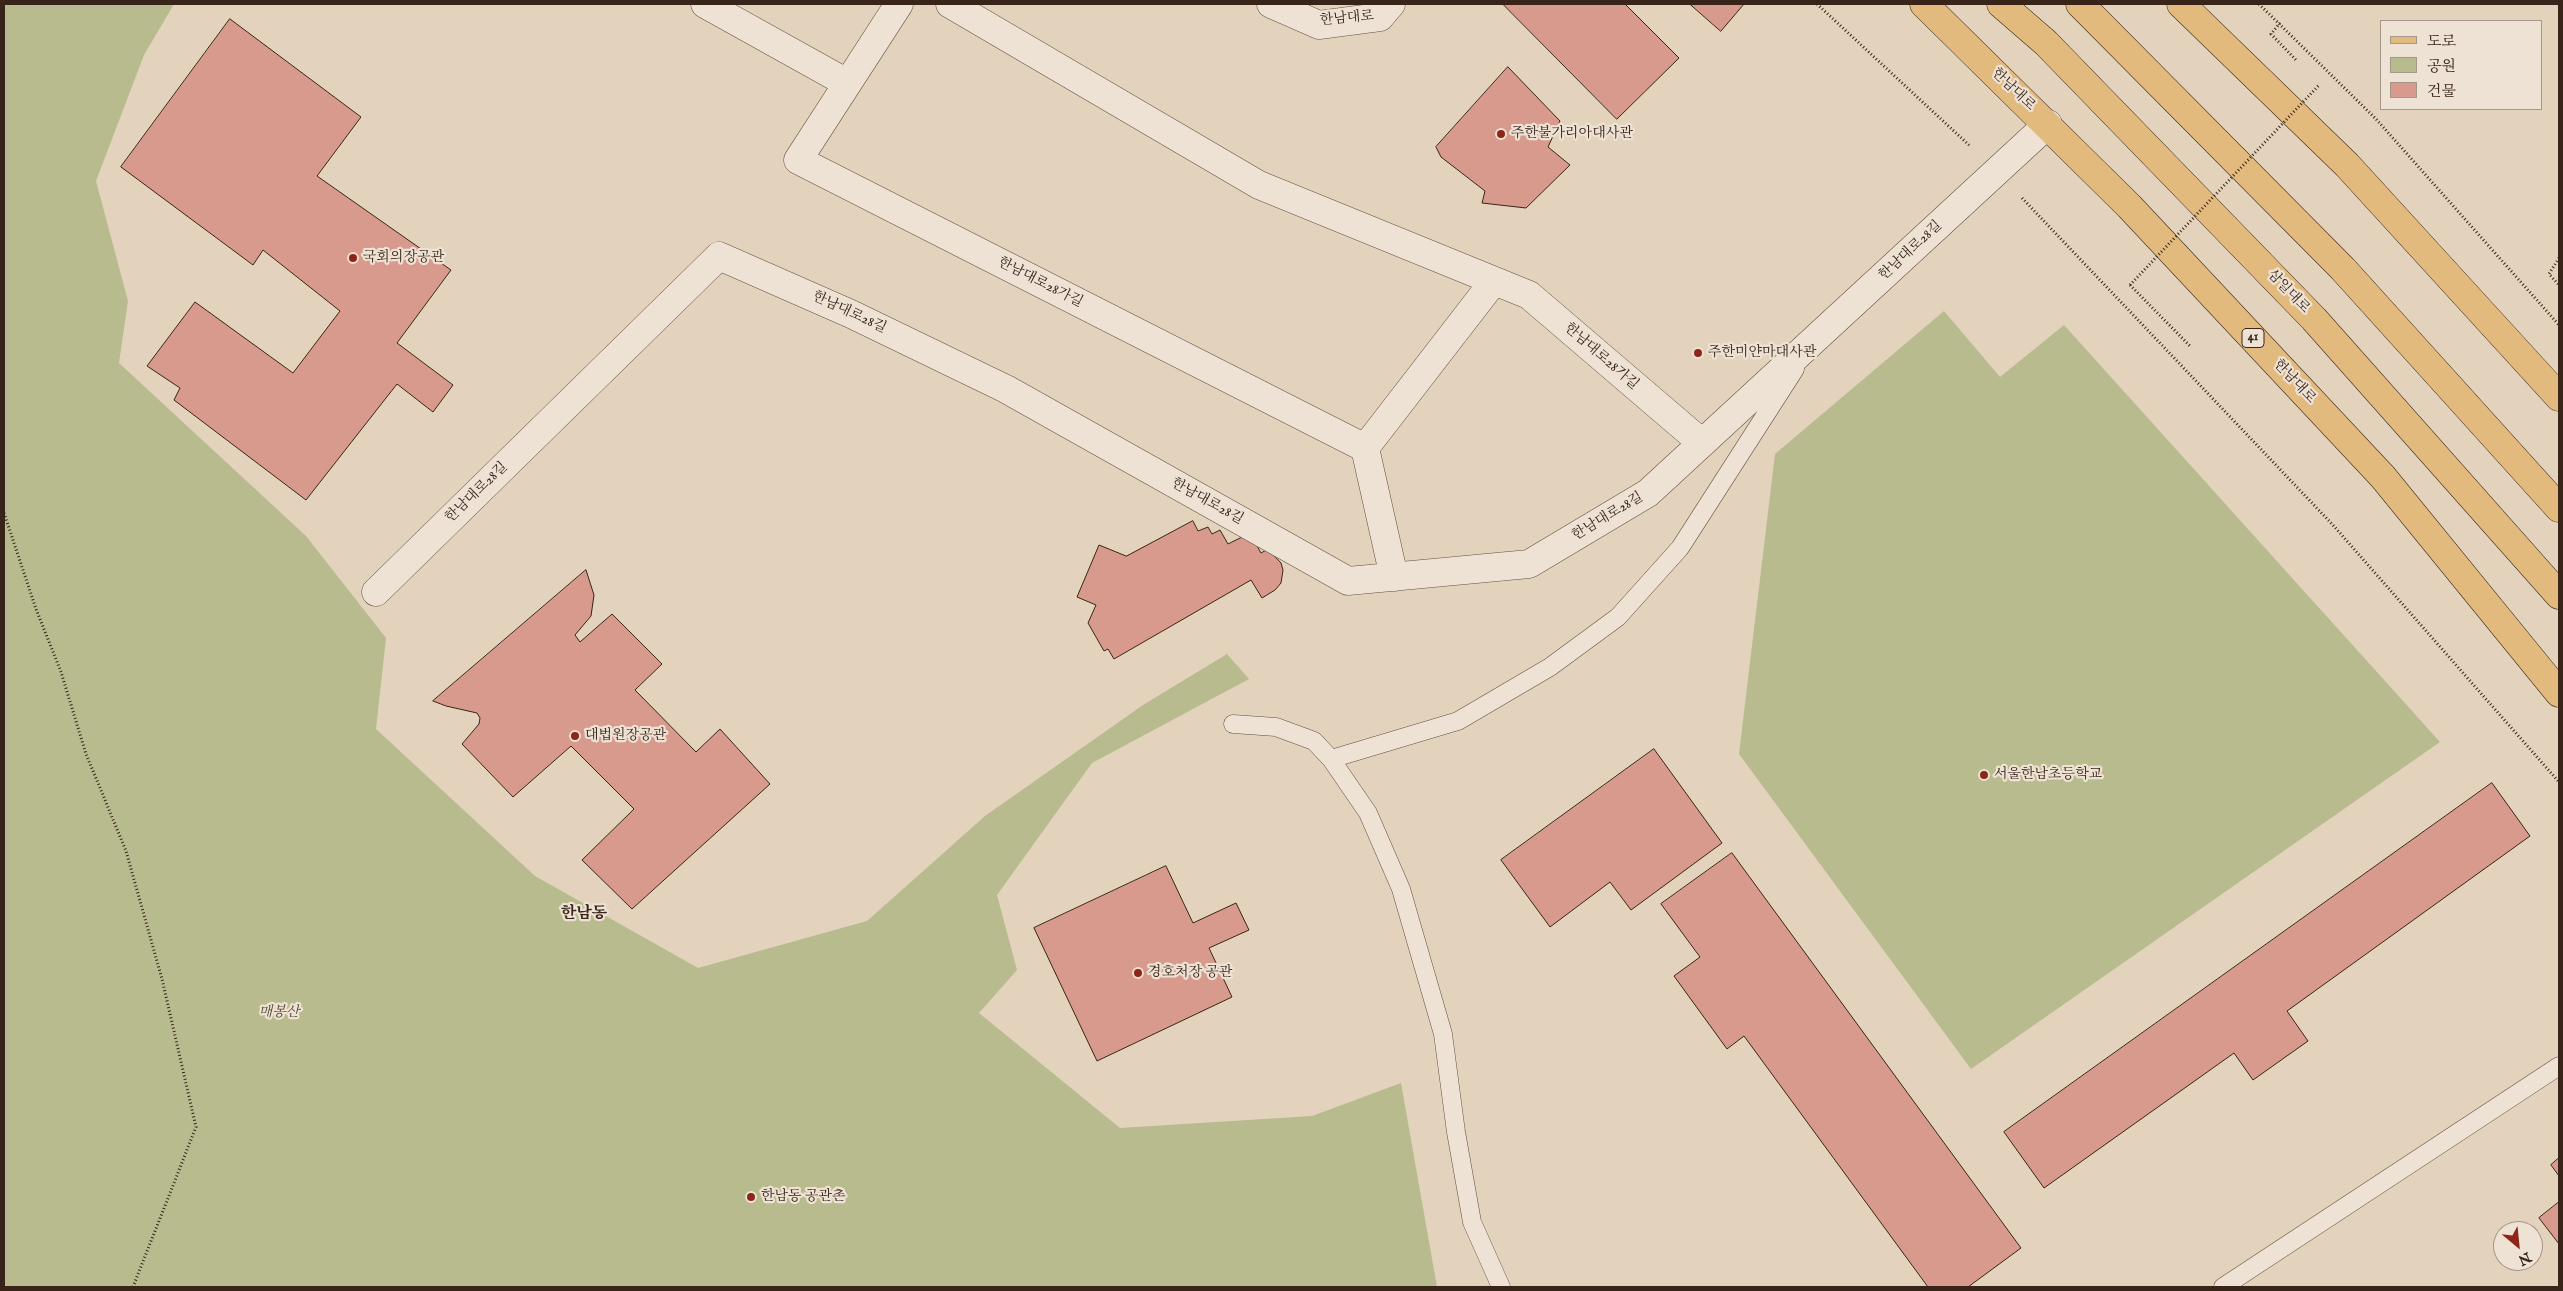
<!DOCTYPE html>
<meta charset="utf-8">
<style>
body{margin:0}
#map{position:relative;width:2563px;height:1291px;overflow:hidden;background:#e3d3bd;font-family:"IM FELL English","Noto Serif KR",serif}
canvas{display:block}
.frame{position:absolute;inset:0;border:5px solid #382419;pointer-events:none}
.legend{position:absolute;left:2380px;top:20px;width:162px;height:90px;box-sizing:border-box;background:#ede2d4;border:1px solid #a59689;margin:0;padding:6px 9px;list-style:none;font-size:15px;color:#382419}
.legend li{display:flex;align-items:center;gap:10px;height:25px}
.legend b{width:25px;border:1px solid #a59689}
.north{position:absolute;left:2493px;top:1221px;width:50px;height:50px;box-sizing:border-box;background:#ede2d4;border:1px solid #a59689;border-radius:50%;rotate:152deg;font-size:14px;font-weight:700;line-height:20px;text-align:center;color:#382419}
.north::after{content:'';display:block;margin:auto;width:18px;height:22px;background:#8f2418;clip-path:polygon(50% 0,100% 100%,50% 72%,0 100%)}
</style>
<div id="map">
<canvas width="2563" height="1291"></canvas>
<div class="frame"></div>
<ul class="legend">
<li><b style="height:6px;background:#e2ba7e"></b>도로</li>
<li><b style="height:14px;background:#b7bb8e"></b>공원</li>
<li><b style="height:14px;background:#d89a8c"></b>건물</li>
</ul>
<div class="north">N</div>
</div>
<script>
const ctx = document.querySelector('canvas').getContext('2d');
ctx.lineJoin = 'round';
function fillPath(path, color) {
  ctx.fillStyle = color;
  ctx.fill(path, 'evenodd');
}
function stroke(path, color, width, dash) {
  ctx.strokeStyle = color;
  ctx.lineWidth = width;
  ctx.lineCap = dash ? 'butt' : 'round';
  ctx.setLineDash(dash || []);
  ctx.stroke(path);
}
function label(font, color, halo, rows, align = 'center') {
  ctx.font = font + ' "IM FELL English","Noto Serif KR",serif';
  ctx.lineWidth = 4.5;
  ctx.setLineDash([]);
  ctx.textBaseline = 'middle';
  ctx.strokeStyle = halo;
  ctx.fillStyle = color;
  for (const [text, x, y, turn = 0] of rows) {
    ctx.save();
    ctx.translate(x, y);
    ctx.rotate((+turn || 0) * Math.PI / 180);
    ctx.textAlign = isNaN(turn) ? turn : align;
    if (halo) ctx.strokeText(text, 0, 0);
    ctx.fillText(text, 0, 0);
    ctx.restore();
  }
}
fillPath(new Path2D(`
 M4,4H174L144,55L96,181L128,301L119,363L306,536L386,638L376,729L535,876L698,968L867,921L985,816L1143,705L1227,654L1249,679L1092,763L997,895L1017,970L979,1013L1120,1128L1312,1116L1401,1083L1437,1287H4Z
 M1944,311L2000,377L2064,325L2440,742L1971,1069L1739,754L1775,454Z`), '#b7bb8e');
const building = new Path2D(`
 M1503,4H1625L1679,58L1617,119Z
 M1690,4H1744L1721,31Z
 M230,19L361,117L317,176L451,270L397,343L453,385L433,412L397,384L306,500L174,400L180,388L147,366L195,302L293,373L340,311L263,250L253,265L121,167Z
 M1508,67L1560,121L1548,147L1570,165L1526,208L1482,203L1485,191L1441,157L1436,147Z
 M1193,521L1198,531L1208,527L1212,534L1220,530L1228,544L1250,533L1261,553L1268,549L1281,563L1283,570L1281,583L1275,590L1262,598L1251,580L1114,659L1108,649L1104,651L1088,623L1096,605L1077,597L1099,545L1126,556Z
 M586,570L594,595L591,616L575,635L580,642L612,614L662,664L635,690L696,752L720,729L770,784L632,909L582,860L634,809L571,746L513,797L462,744L479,724L480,718L477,713L446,706L433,701Z
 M1654,749L1722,843L1631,910L1610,882L1550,927L1501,860Z
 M2492,783L2530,836L2287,1011L2308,1041L2253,1080L2234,1053L2044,1188L2004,1132Z
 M1732,853L2021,1248L1968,1287H1928L1744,1036L1727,1049L1674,976L1700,957L1661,904Z
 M1166,866L1193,923L1236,903L1249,930L1209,948L1232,997L1097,1061L1034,928Z
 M2559,1158V1176L2551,1165Z
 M2559,1202V1244L2539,1218Z`);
fillPath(building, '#d89a8c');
stroke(building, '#382419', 1);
const lane = new Path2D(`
 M1233,724L1276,727L1314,741L1331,759L1368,813L1401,889L1443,1034L1456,1132L1472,1222L1501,1287
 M1331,759L1458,721L1550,667L1618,617L1680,548L1795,369
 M2223,1287L2559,1066`);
const street = new Path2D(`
 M705,4L847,83
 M899,4L798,160L1365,448
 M950,4L1259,185L1529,295L1702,443
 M1271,4L1319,25L1380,17L1391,4
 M1394,577L1365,448L1494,281
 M376,592L719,256L851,314L1006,389L1348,581L1529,564L1648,493L2048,124`);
const primary = new Path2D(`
 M1924,4L2129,206L2383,477L2559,693
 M2001,4L2046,43L2314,319L2559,595
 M2080,4L2343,269L2559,508
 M2181,4L2347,165L2559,397`);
stroke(lane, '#635042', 19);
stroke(street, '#635042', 29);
stroke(primary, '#382419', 29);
stroke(new Path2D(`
 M1817,4L1970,146
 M2259,4L2376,119L2559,325
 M2280,23L2271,34L2297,61
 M2022,198L2332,524L2559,782
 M2559,258L2549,274L2559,285
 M2130,285L2191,347
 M4,513L36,609L61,672L86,754L126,851L162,979L196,1127L133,1287`), '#382419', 3, [1, 2.5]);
stroke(lane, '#ede2d4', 18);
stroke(street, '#ede2d4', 28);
stroke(primary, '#e2ba7e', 28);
stroke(new Path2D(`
 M2130,285L2320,84`), '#382419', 3, [1, 2.5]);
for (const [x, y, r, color] of [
 [1501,134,5,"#8f2418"],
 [353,258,5,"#8f2418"],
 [1698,353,5,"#8f2418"],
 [575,736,5,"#8f2418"],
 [1984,775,5,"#8f2418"],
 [1138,973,5,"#8f2418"],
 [751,1197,5,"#8f2418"]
]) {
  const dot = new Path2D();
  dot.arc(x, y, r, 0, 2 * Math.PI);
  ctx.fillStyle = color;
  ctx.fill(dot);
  stroke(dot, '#ede2d4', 2);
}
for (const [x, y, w] of [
 [2253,338,22]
]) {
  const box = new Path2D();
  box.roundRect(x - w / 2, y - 9.5, w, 19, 4);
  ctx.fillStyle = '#ede2d4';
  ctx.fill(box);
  stroke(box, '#382419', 1);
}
label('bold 12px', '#382419', null, [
 ["41",2253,338]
]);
label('14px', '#382419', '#ede2d4', [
 ["한남대로",1347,19,-5],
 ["한남대로",2013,90,44],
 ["한남대로28길",1911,251,-43],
 ["한남대로28가길",1040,283,27],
 ["삼일대로",2288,292,46],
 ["한남대로28길",849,313,25],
 ["한남대로28가길",1601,357,41],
 ["한남대로",2294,382,47],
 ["한남대로28길",477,493,-44],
 ["한남대로28길",1207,502,29],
 ["한남대로28길",1608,517,-31]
]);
label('14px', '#382419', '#ede2d4', [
 ["주한불가리아대사관",1511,134],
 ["국회의장공관",363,258],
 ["주한미얀마대사관",1708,353],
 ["대법원장공관",585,736],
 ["서울한남초등학교",1994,775],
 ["경호처장 공관",1148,973],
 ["한남동 공관촌",761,1197]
], 'left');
label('italic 14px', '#584a36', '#ede2d4', [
 ["매봉산",279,1013]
]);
label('bold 16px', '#382419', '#ede2d4', [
 ["한남동",584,915]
]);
</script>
